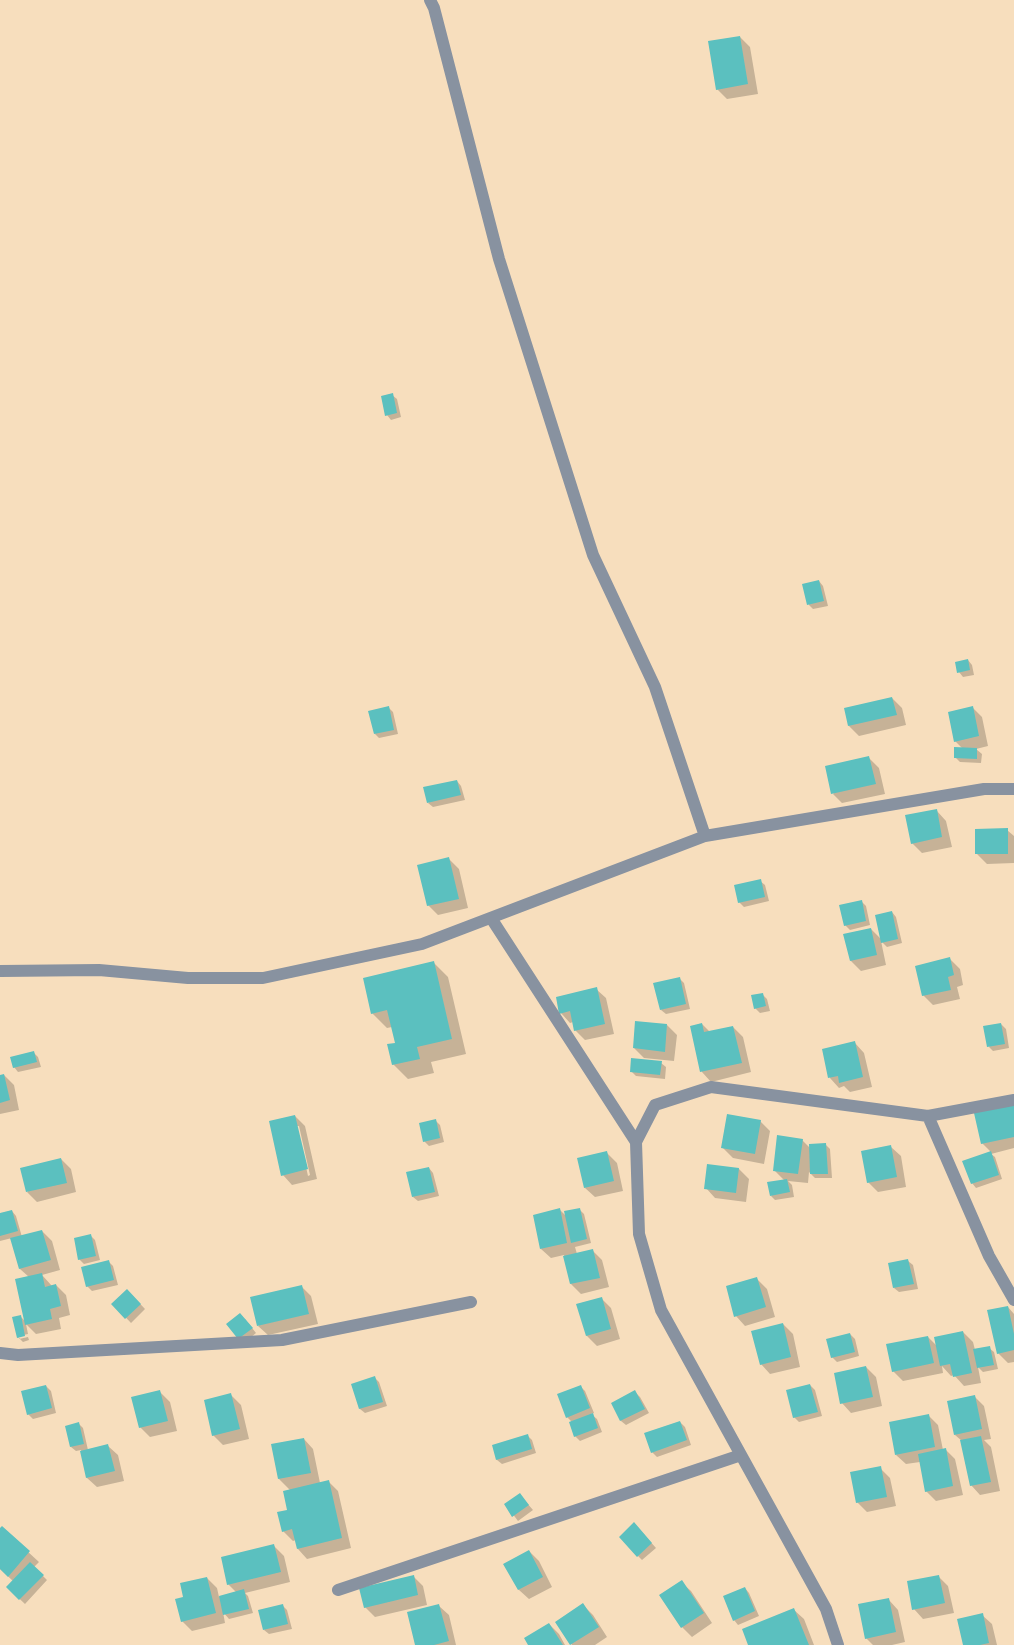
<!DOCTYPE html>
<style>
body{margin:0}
canvas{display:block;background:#f7debd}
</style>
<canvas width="1014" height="1645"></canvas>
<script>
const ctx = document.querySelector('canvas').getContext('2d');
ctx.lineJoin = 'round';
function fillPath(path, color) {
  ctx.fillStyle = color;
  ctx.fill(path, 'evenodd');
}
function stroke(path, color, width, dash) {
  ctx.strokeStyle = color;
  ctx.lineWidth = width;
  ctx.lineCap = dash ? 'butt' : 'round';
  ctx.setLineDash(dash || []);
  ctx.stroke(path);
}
fillPath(new Path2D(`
 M740,37L750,47L758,94L727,99L717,89Z
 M392,395L397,399L401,417L391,420L387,415Z
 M819,581L823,586L828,606L813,609L809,605L804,585Z
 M968,660L972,665L974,675L963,677L959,672Z
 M892,698L902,708L906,725L859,736L849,726L846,709Z
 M388,707L393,712L398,734L379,738L375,734Z
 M973,708L982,717L988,746L976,749L982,754L981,763L960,762L955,757L963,749L955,741Z
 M869,758L879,768L885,794L842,803L833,794Z
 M457,781L461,786L465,800L433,807L428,803Z
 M937,811L946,821L952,847L922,853L912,843Z
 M1007,830L1014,836V863L987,864L977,854Z
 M449,859L459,869L468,908L438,915L428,905Z
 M760,881L765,885L769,901L744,907L739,902Z
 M862,902L866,906L870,925L850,930L845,925Z
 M892,912L896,917L902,943L887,947L881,941L886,965L861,971L851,961L845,935L871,929L882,940Z
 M950,959L960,969L963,985L957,987L960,999L933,1005L923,995Z
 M434,963L448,977L466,1054L431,1062L434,1073L408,1079L393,1064L396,1044L392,1027L387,1028L372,1013Z
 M679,978L684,983L690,1009L666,1014L661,1010Z
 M596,989L606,998L614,1034L585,1040L575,1030L573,1022L570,1023L561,1013Z
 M762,994L767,999L770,1011L760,1013L755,1008Z
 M702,1024L710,1032L733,1027L743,1037L751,1072L711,1082L702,1072L691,1027Z
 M1001,1024L1006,1029L1009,1048L993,1051L989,1047Z
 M667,1025L677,1035L674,1061L644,1058L634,1048Z
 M855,1043L864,1053L872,1087L850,1092L844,1086L839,1088L830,1078L823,1050Z
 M33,1052L38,1057L41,1067L18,1072L14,1067Z
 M661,1063L666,1067L665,1079L636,1076L631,1071Z
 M4,1075L14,1085L19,1110L0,1114V1076Z
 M1014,1105V1148L991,1154L995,1157L1002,1179L976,1188L972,1183L991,1152L982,1143Z
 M295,1116L305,1126L317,1179L292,1185L283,1175ZM297,1126H299L310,1175L308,1176Z
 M435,1120L440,1125L444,1142L429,1146L424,1141Z
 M760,1121L770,1131L764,1164L733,1158L723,1148Z
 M802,1140L810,1148L826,1145L830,1149L832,1178H815L809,1172L808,1183L788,1181L792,1185L794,1197L775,1200L771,1196L784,1180L774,1170Z
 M891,1147L901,1156L906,1187L878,1192L868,1182Z
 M607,1153L617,1163L623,1191L595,1197L585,1188Z
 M61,1159L71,1169L76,1192L37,1202L27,1192Z
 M708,1165L739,1169L749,1179L746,1202L715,1198L706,1188Z
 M429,1168L433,1173L439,1196L418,1201L413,1197Z
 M559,1209L567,1217L579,1209L584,1214L591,1243L575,1247L577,1254L592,1250L602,1260L609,1287L581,1294L571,1284L564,1255L551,1258L541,1249Z
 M12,1211L16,1216L22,1237L42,1231L52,1241L60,1270L42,1275L52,1286L56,1285L66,1295L70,1315L59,1318L61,1329L36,1334L26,1324L28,1334L19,1336V1339L28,1337L29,1340L23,1342L18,1337L20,1316L25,1321L29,1277L20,1269L12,1238L0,1241V1215Z
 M91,1236L95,1240L100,1260L84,1264L79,1259Z
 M908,1261L913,1265L918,1289L899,1292L894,1288Z
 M109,1262L113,1266L118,1285L92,1291L87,1286Z
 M757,1279L767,1289L775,1317L745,1326L736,1316Z
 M301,1286L311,1296L318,1324L268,1335L258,1326Z
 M127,1290L145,1309L131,1323L113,1304Z
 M601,1298L611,1308L620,1339L597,1346L587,1336L578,1304Z
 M1008,1307L1014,1314V1362L1008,1363L998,1353Z
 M245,1319L256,1333L244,1343L239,1339Z
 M783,1324L793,1334L800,1367L770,1374L761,1364Z
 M963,1332L973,1342L975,1350L989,1348L994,1352L998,1369L983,1372L978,1367L981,1383L964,1386L954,1375L951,1376L942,1366L943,1373L903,1381L893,1371L928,1337L938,1347Z
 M850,1334L855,1339L859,1356L837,1362L832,1357Z
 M866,1367L876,1377L882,1406L851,1413L842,1403Z
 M374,1377L379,1382L387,1406L365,1413L360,1409L352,1385Z
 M810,1385L815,1390L822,1416L799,1422L794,1417Z
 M46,1386L51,1391L56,1413L33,1419L28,1414Z
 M580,1386L585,1391L594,1413L591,1414L597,1419L602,1432L580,1441L575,1436L572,1422L567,1417Z
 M160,1392L170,1402L177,1431L150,1437L140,1427Z
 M635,1392L640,1397L649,1413L626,1425L621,1421L612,1404Z
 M231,1395L241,1405L249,1439L223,1445L213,1435Z
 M974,1396L984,1406L991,1439L984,1440L991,1447L1000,1491L980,1495L971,1485L962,1441L955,1435Z
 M928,1415L938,1425L943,1450H946L955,1459L963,1495L936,1501L926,1491L920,1462L906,1464L896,1455Z
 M680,1422L685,1427L691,1445L657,1457L652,1452Z
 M79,1424L83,1428L88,1450L108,1446L118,1455L124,1481L97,1487L87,1478L81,1450L76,1451L71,1447Z
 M527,1435L532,1440L536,1453L502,1464L497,1460L493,1446Z
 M304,1439L313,1449L320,1483L328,1481L338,1491L351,1548L307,1559L298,1549L296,1540L293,1541L283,1531L289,1511L290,1490L279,1479L273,1445Z
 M880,1468L890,1478L896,1506L867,1512L857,1502Z
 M520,1495L533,1510L518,1521L506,1505Z
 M2,1528L39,1562L34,1567L47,1580L25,1604L7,1587L13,1581L0,1569V1530Z
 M639,1529L656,1548L642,1560L638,1556Z
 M274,1546L284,1556L290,1582L245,1593L248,1596L253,1613L229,1619L223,1612L225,1623L192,1631L182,1621L184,1598L207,1578L217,1588L219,1597L237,1593L228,1584Z
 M529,1551L539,1561L552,1587L529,1599L519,1590L505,1565Z
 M413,1576L423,1586L427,1605L375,1617L365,1607Z
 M938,1576L948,1586L954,1613L923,1619L914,1609Z
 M681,1582L691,1591L712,1623L692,1637L682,1627Z
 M745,1588L749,1593L759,1616L738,1625L734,1620Z
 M889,1600L898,1610L905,1642L892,1645H873L866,1638Z
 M583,1605L593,1615L607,1637L595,1645H572L557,1622Z
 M283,1606L287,1610L292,1629L269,1634L264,1630Z
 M439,1606L449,1615L456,1645H416Z
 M794,1610L804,1619L814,1645H749Z
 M982,1615L992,1624L997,1645H964Z
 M549,1624L559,1634L565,1645H530Z`), '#0003');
fillPath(new Path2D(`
 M740,36L748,84L716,90L708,41Z
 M393,393L397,413L385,416L381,396Z
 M819,580L824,601L807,605L802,584Z
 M968,659L970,670L957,673L955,662Z
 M892,697L897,715L848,726L844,708Z
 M389,706L394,730L374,734L368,711Z
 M973,706L979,736L954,742L948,712Z
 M954,747L977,748V759L954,758Z
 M869,756L876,784L831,794L825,766Z
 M457,780L461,795L427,803L423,787Z
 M937,809L942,837L911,844L905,815Z
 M1008,828V854H975V829Z
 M449,857L459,899L427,906L417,865Z
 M761,879L765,897L738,903L734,885Z
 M862,900L866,921L844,926L839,905Z
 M892,911L898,939L881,943L875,915Z
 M871,928L877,955L850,961L843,934Z
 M950,957L954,975L948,977L951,990L922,996L915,966Z
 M434,961L452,1039L417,1047L420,1059L392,1065L387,1044L395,1043L387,1010L371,1014L363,978Z
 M680,977L686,1004L660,1010L653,983Z
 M597,987L605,1024L574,1031L570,1011L559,1014L556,997Z
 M763,993L766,1006L754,1009L751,995Z
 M635,1021L667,1024L665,1052L633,1048Z
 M702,1023L704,1032L733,1026L742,1063L700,1072L690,1026Z
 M1001,1023L1005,1044L987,1047L983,1026Z
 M855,1041L863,1077L839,1083L838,1076L828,1078L822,1049Z
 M34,1051L37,1062L13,1068L10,1057Z
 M631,1058L662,1061L660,1075L630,1072Z
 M4,1074L10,1100L0,1103V1075Z
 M1014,1104V1137L981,1144L974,1113Z
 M727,1114L761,1120L755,1154L721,1148Z
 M295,1115L308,1169L281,1176L269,1121Z
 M436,1119L440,1138L423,1142L419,1123Z
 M777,1135L803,1139L798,1174L773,1171Z
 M826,1143L828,1174H810L809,1144Z
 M891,1145L897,1177L867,1183L861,1151Z
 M607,1151L614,1181L584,1188L577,1158Z
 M991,1151L999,1175L971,1184L962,1161Z
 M61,1158L67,1183L26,1192L20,1168Z
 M707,1164L739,1168L736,1193L704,1189Z
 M429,1167L435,1192L412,1197L406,1172Z
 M787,1179L790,1192L770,1196L767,1182Z
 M560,1208L567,1243L540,1249L533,1215Z
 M580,1208L587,1239L571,1243L564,1211Z
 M12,1210L18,1231L0,1236V1213Z
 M42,1230L51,1260L19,1269L10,1238Z
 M91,1234L96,1256L78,1260L74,1238Z
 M593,1249L600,1278L570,1284L563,1256Z
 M908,1259L914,1284L893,1288L888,1263Z
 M109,1260L114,1280L86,1287L81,1267Z
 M42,1273L45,1287L56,1284L61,1306L50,1309L52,1319L25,1325L15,1279Z
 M757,1277L766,1307L734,1317L726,1286Z
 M302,1285L309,1314L257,1326L250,1297Z
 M127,1289L141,1304L125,1319L111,1304Z
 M602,1297L611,1329L586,1336L576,1304Z
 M1008,1306L1014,1334V1350L997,1354L987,1310Z
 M240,1313L253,1328L238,1339L226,1324Z
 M21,1315L25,1336L17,1338L12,1317Z
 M783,1323L791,1357L760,1365L751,1331Z
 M963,1331L972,1373L953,1377L950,1364L940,1366L934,1337Z
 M850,1333L855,1352L831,1358L826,1339Z
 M928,1336L934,1363L892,1372L886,1344Z
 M990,1346L994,1365L977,1368L973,1349Z
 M866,1366L873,1397L840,1404L834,1373Z
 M375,1376L383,1402L359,1409L351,1384Z
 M810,1384L818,1412L793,1418L786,1390Z
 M46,1385L52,1408L27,1415L21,1391Z
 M581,1385L590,1408L566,1418L557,1394Z
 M160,1390L168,1421L139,1428L131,1397Z
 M635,1390L645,1409L620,1421L611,1403Z
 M231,1393L240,1429L212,1436L204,1400Z
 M975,1395L982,1429L954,1435L947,1401Z
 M593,1413L598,1428L574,1437L569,1422Z
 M929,1414L935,1447L895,1455L889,1422Z
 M680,1421L687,1440L651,1453L644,1433Z
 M79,1422L84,1444L70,1447L65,1426Z
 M528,1434L532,1449L496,1460L492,1445Z
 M981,1436L991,1482L970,1486L960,1440Z
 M304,1438L311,1473L278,1479L271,1444Z
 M108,1444L115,1471L86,1478L80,1451Z
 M946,1448L953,1486L925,1492L918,1454Z
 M881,1466L887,1497L856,1503L850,1472Z
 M329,1480L342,1538L297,1549L292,1529L282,1532L277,1512L287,1510L283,1491Z
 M520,1493L529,1505L512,1517L504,1504Z
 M634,1522L652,1543L637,1557L619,1537Z
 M2,1526L30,1551L8,1577L0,1569V1528Z
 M274,1544L281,1572L227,1585L221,1557Z
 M529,1550L543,1577L518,1590L503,1564Z
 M30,1562L44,1575L19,1600L6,1587Z
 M414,1575L418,1595L364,1608L359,1588Z
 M939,1575L945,1603L912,1610L907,1581Z
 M207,1577L216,1613L181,1622L175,1599L183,1597L180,1583Z
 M682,1580L704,1613L681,1628L659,1595Z
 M745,1587L755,1611L733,1621L723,1596Z
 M244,1589L249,1609L223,1615L219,1596Z
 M889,1598L896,1632L865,1639L858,1604Z
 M583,1603L599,1627L570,1645L555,1622Z
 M283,1604L288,1624L263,1630L258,1610Z
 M439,1604L449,1641L434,1645H415L407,1612Z
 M794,1608L809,1645H748L742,1629Z
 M983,1613L989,1643L980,1645H963L957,1619Z
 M549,1623L563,1645H528L524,1638Z`), '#5bc0bf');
stroke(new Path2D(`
 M430,0L434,8L499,259L593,555L655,687L705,836
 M491,918L636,1142
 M0,971L99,970L188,978H263L422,944L705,836L984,789H1014
 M928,1116L989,1256L1014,1300
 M0,1353L18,1355L282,1340L471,1302
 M338,1590L741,1455
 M838,1645L826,1609L661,1310L639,1234L636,1142L655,1105L711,1087L928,1116L1014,1100`), '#8892a0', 12);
</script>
